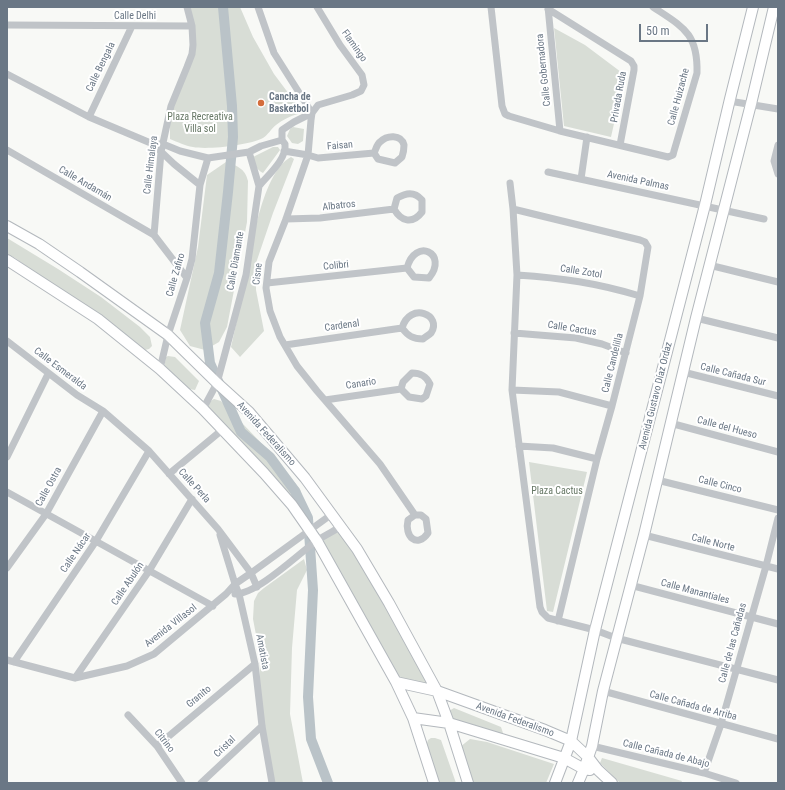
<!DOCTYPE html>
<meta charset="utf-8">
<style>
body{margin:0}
#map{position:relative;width:785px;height:790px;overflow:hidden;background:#f8f9f6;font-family:"Roboto Condensed",sans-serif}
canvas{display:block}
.frame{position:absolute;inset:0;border:8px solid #6a7785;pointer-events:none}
.scale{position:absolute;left:639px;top:24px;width:69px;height:18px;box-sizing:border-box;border:2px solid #6a7785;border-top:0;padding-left:5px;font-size:12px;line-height:14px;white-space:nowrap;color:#6a7785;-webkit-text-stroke:3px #fff;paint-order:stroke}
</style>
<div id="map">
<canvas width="785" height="790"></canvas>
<div class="frame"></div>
<div class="scale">50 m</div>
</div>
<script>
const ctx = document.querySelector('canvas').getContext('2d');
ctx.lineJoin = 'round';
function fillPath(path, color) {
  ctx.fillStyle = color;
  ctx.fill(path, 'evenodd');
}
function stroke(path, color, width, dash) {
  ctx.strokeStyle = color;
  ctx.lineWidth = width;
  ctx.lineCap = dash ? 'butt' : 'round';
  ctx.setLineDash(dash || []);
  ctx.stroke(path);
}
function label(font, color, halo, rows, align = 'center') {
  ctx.font = font + ' "Roboto Condensed",sans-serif';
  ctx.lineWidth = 4;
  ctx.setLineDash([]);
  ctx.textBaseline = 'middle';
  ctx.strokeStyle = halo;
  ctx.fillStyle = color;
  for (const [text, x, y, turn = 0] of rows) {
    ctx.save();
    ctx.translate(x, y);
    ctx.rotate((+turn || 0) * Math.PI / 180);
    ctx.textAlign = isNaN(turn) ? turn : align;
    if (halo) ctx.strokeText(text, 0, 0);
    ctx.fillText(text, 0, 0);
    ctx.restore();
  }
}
fillPath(new Path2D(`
 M190,7H240L253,37L274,74L301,110L298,114C290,116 282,120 276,125C271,129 268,135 263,138C250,145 208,150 193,147C185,146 178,142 170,139V116L191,63Z
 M554,28L585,45L625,75L611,137L564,126Z
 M293,127L304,129L303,141L298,144L292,143L287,136L290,129Z
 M273,147H278L280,150L269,165L263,173C257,170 252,163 253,157Z
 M291,157L294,159L273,213L256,263V290L264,331L240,357L231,347C235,329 239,311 243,293C249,261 260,173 291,157Z
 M226,162C237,166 245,168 248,181L247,222L227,327L219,342L205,350L190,346L180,330L198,247L207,175Z
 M7,238L58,269L101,297L140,327L150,337L152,346L149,349L145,350L15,258L7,254Z
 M168,356L175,357L199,381L195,390L189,389L164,368L166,357Z
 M214,399L221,401L242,423L267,449L300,489L302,495L297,501L290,497L208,410C208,404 209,402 214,399Z
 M529,462L587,472L553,612L547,611Z
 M341,527L436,691L400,683L317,541Z
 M304,559L307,570L297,590L292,648L290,714L303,783H273L259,690L260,656L253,619L254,601L258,593L264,588Z
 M454,708L501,727L503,733L502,735L451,718L449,711Z
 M431,738H435L441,740L456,783H436L426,746L428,740Z
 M470,739L487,742L554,764L546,783H471L460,747Z
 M602,758L682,781L681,783H620L600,763Z`), '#d8ddd6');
stroke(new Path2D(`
 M223,7L232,106L233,137L228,192L219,273L205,323L210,363L241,432L270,457L295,491L308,518L313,590L308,697L311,739L328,783`), '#bac3c8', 10);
const secondary = new Path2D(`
 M7,226L39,244L80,272L168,335L217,383L249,412L305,478L357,549L389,603L437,691L449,723L468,783
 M7,260L98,319L160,369L203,409L264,473L292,505L317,541L396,682L413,718L434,783
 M396,682L437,691L545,730L571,741L588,757L598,770L612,783
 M413,718L449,723L564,758L584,769L590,770
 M555,783L571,741L595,630L705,205L730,99L753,7
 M578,783L584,769L592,746L603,691L644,535L696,318L751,104L774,7`);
stroke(secondary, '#b3b8bd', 12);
stroke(new Path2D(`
 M258,7L274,53L312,113
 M317,7L340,45L362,75L364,85L361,91L352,95L318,105L312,113L311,120L308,155L286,219L269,262L266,288L270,311L280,337L297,366L317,391L380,464L415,515H421L426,519L428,533C417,549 404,536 408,520L415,515
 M491,7L502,106L505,114L509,116L560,131L668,157L673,155L674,151L697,73C698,33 683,27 653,7
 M548,7L560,131
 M548,9L631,61L634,66V70L620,145
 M7,25L192,26
 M7,74L89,117L153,144L174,164L200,185
 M729,101L778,109
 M89,117L132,26
 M282,140V130L294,122L312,113
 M159,144H163L180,151L208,158L249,152L261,146L282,140L285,144C287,159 268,175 259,186
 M778,145L774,161L778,174
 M7,150L154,235L187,278
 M284,151L308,155L318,158L374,153C376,149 377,144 380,142C387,135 401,134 404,145C404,149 403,154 402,157L395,163L378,159L374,153
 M548,172L764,219
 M581,179L587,137
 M510,183L513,209L517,275L512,390L540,607L542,612L548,618L595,630L616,638L778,680
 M513,209L640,240L645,242L648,247L640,296L612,406L597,459L558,621
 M286,219L320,218L394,209L397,198C406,193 414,191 422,200V212C412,225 401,221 394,209
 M154,235L161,152L171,106L187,67L192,54L193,45L192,26L187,7
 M709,265L778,282
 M517,275C562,278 597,283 640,296
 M267,283L407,268C415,237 449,253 429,278L414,277L407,268
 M696,318L778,338
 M514,333L576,338L602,344L626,353
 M7,341L77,395L103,411L149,451L218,529L251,573L257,587
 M285,345L402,328C410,301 443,315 431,333C429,335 425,337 423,339C413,339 408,336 402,328
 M160,369L168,335L187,278L192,259L200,185L208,158
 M683,372L778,396
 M512,390L559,392L612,406
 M325,400L401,389L403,382L412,373C421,373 426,376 430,384L426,396L422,399L409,397L401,389
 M203,409L217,383L246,275L259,186L249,152
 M670,423L778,452
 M519,446L553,448L597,459
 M7,457L48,374
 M169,474L222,430
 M657,480L778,510
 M7,492L213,606
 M220,535L235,584L239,594L255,664L262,726L272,783
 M644,535L778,569
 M7,568L46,514L103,411
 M630,585L778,624
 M235,594C257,594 296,556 315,542C323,536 333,532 341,526
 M7,660L75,678L127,666L154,654L226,594L235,584L251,573L332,514
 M14,662L96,541L149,451
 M75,678L149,571L192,499
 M603,691L778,739
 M128,715L157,746L182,783
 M157,746L255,664
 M592,746L704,773L736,783
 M704,773L721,724L766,566L778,518
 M201,783L262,726`), '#c0c4c8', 7);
stroke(secondary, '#fff', 10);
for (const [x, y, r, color] of [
 [261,103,4,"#d46c3b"]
]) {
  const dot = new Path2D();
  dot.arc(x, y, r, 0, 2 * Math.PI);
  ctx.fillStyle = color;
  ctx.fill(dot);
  stroke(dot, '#fff', 1.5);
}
label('10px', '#6a7785', '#fff', [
 ["Calle Delhi",135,16],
 ["Flamingo",354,46,55],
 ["Calle Bengala",101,67,-64],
 ["Calle Gobernadora",544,70,-96],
 ["Privada Ruda",619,97,-80],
 ["Calle Huizache",679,97,-75],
 ["Faisan",340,146,-5],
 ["Calle Himalaya",151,165,-83],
 ["Avenida Palmas",638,181,12],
 ["Calle Andamán",85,184,30],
 ["Albatros",339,206,-6],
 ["Calle Diamante",236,261,-80],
 ["Colibri",336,266,-6],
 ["Calle Zotol",581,272,9],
 ["Cisne",258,274,-84],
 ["Calle Zafiro",176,275,-74],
 ["Cardenal",342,326,-8],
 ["Calle Cactus",572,329,9],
 ["Calle Candelilla",613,363,-76],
 ["Calle Esmeralda",60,369,37],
 ["Calle Cañada Sur",733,375,14],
 ["Canario",361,384,-9],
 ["Avenida Gustavo Díaz Ordaz",656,396,-76],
 ["Calle del Hueso",727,428,15],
 ["Avenida Federalismo",266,434,48],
 ["Calle Cinco",720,485,14],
 ["Calle Perla",194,486,48],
 ["Calle Ostra",49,487,-61],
 ["Calle Norte",713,543,14],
 ["Calle Nácar",76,553,-56],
 ["Calle Abulón",128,584,-56],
 ["Calle Manantiales",695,592,15],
 ["Avenida Villasol",171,626,-38],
 ["Calle de las Cañadas",733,643,-75],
 ["Amatista",262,652,79],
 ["Granito",199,697,-40],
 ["Calle Cañada de Arriba",693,706,15],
 ["Avenida Federalismo",515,720,20],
 ["Citrino",164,741,52],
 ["Cristal",225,747,-44],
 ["Calle Cañada de Abajo",666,754,14]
]);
label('bold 10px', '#6a7785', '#fff', [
 ["Cancha de",269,97],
 ["Basketbol",269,109]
], 'left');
label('10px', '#667765', '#fff', [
 ["Plaza Recreativa",200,117],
 ["Villa sol",200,129],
 ["Plaza Cactus",557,491]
]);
</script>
